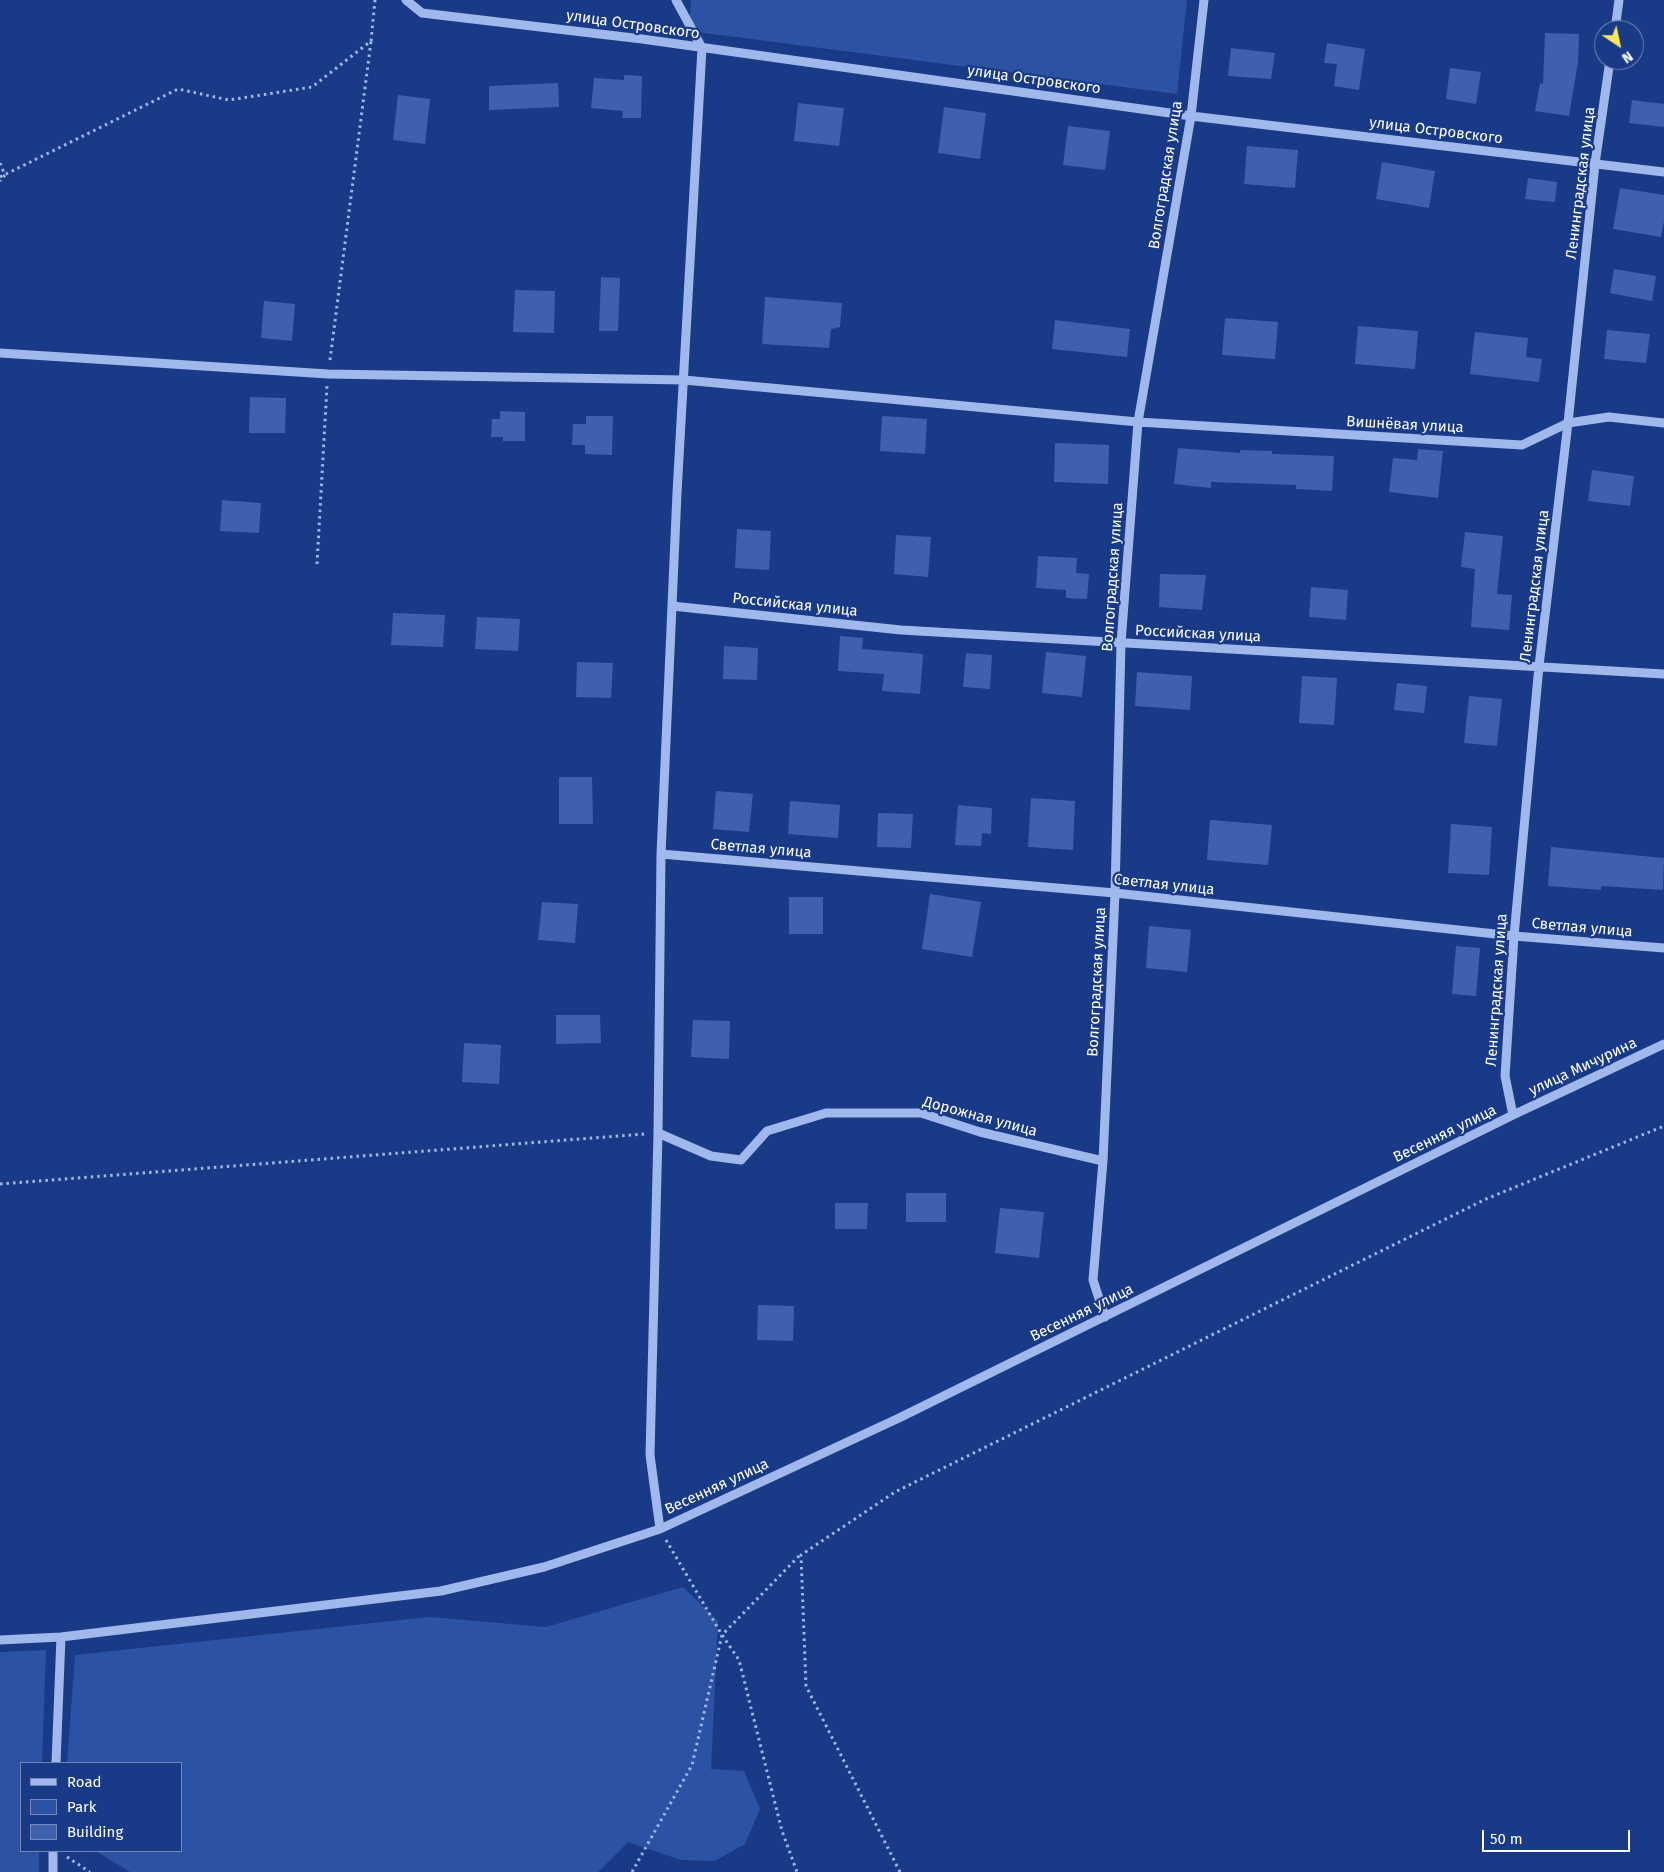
<!DOCTYPE html>
<meta charset="utf-8">
<style>
body{margin:0}
#map{position:relative;width:1664px;height:1872px;overflow:hidden;background:#193a86;font-family:"Fira Sans",sans-serif}
canvas{display:block}
.legend{position:absolute;left:20px;top:1762px;width:162px;height:90px;box-sizing:border-box;background:#193a86;border:1px solid #7589b6;margin:0;padding:6px 9px;list-style:none;font-size:15px;color:#fff}
.legend li{display:flex;align-items:center;gap:10px;height:25px}
.legend b{width:25px;border:1px solid #7589b6}
.north{position:absolute;left:1594px;top:20px;width:50px;height:50px;box-sizing:border-box;background:#193a86;border:1px solid #7589b6;border-radius:50%;rotate:146deg;font-size:14px;font-weight:700;line-height:20px;text-align:center;color:#fff}
.north::after{content:'';display:block;margin:auto;width:18px;height:22px;background:#ffe55b;clip-path:polygon(50% 0,100% 100%,50% 72%,0 100%)}
.scale{position:absolute;left:1482px;top:1830px;width:148px;height:22px;box-sizing:border-box;border:2px solid #fff;border-top:0;padding-left:6px;font-size:15px;line-height:18px;white-space:nowrap;color:#fff;-webkit-text-stroke:4px #193a86;paint-order:stroke}
</style>
<div id="map">
<canvas width="1664" height="1872"></canvas>
<ul class="legend">
<li><b style="height:6px;background:#a0b8ec"></b>Road</li>
<li><b style="height:14px;background:#2c52a4"></b>Park</li>
<li><b style="height:14px;background:#3e61ad"></b>Building</li>
</ul>
<div class="north">N</div>
<div class="scale">50 m</div>
</div>
<script>
const ctx = document.querySelector('canvas').getContext('2d');
ctx.lineJoin = 'round';
function fillPath(path, color) {
  ctx.fillStyle = color;
  ctx.fill(path, 'evenodd');
}
function stroke(path, color, width, dash) {
  ctx.strokeStyle = color;
  ctx.lineWidth = width;
  ctx.lineCap = dash ? 'butt' : 'round';
  ctx.setLineDash(dash || []);
  ctx.stroke(path);
}
function label(font, color, halo, rows, align = 'center') {
  ctx.font = font + ' "Fira Sans",sans-serif';
  ctx.lineWidth = 4.5;
  ctx.setLineDash([]);
  ctx.textBaseline = 'middle';
  ctx.strokeStyle = halo;
  ctx.fillStyle = color;
  for (const [text, x, y, turn = 0] of rows) {
    ctx.save();
    ctx.translate(x, y);
    ctx.rotate((+turn || 0) * Math.PI / 180);
    ctx.textAlign = isNaN(turn) ? turn : align;
    if (halo) ctx.strokeText(text, 0, 0);
    ctx.fillText(text, 0, 0);
    ctx.restore();
  }
}
fillPath(new Path2D(`
 M691,0H1187L1177,94L689,31Z
 M683,1587L718,1621L711,1769L744,1771L760,1809L745,1844L715,1861L681,1860L628,1842L598,1872H130L96,1851H181V1763H67L75,1655L429,1617L546,1627Z
 M46,1650L42,1763H21V1851H39V1872H0V1652Z`), '#2c52a4');
fillPath(new Path2D(`
 M1545,33L1579,34L1578,62L1569,116L1535,111L1540,83L1543,84Z
 M1327,43L1365,49L1359,90L1334,86L1337,64L1324,63Z
 M1231,48L1275,53L1271,79L1228,76Z
 M1450,68L1481,72L1476,104L1446,99Z
 M624,75L642,76L641,118H622L623,111L591,108L594,78L624,80Z
 M558,83L559,107L489,110V86Z
 M398,95L430,99L425,144L393,140Z
 M1632,100L1664,104V127L1629,123Z
 M798,103L844,108L839,146L794,141Z
 M944,107L986,113L980,159L938,153Z
 M1068,126L1110,131L1105,170L1063,165Z
 M1247,146L1298,150L1295,188L1244,184Z
 M1382,162L1435,171L1429,208L1376,199Z
 M1528,178L1557,182L1555,202L1525,199Z
 M1620,188L1664,195V221L1661,237L1613,229Z
 M1614,269L1656,276L1652,301L1610,293Z
 M601,277L620,278L618,331H599Z
 M515,290L555,291L554,333L513,332Z
 M765,297L842,303L840,327L831,329L829,348L762,344Z
 M264,301L295,304L292,341L261,338Z
 M1225,318L1278,322L1275,359L1222,355Z
 M1055,320L1130,329L1127,357L1052,349Z
 M1358,326L1418,331L1415,369L1355,364Z
 M1607,330L1650,334L1646,363L1604,359Z
 M1475,332L1528,338L1526,357L1542,359L1539,382L1470,374Z
 M250,397L286,398L285,433H249Z
 M500,411L525,412V441H503V437H491L492,419H500Z
 M586,416H613L612,455L585,454V445H572L573,424H586Z
 M882,416L927,419L925,454L880,451Z
 M1055,443L1109,445L1108,484L1054,482Z
 M1178,448L1240,453V450L1272,451V454L1334,456L1332,491L1296,489V485L1211,482V488L1174,484Z
 M1418,449L1443,451L1438,498L1389,492L1393,458L1417,460Z
 M1592,470L1634,476L1630,506L1588,501Z
 M222,500L261,503L259,533L220,531Z
 M737,529L771,531L769,570L735,568Z
 M1465,532L1503,536L1497,594L1512,595L1509,630L1471,627L1475,569L1461,567Z
 M896,535L931,537L928,577L894,574Z
 M1038,556L1077,558L1076,573L1089,574L1087,599L1066,598V590L1036,588Z
 M1160,574L1206,575L1202,610L1159,607Z
 M1311,587L1348,590L1346,620L1309,617Z
 M393,613L445,615L443,647L391,645Z
 M477,617L520,619L518,651L475,649Z
 M840,636L863,638L862,649L923,654L920,694L882,691L884,674L838,671Z
 M724,646L758,648L757,680L723,679Z
 M1046,652L1086,656L1082,697L1042,693Z
 M966,653L992,655L990,689L963,687Z
 M577,662L613,663L611,698L576,697Z
 M1137,672L1192,676L1190,710L1135,706Z
 M1302,676L1337,678L1334,725L1299,723Z
 M1397,683L1427,686L1424,713L1394,710Z
 M1469,696L1502,699L1497,746L1464,743Z
 M559,777H592L593,824H559Z
 M716,791L753,794L749,832L713,829Z
 M1031,798L1075,801L1073,850L1028,847Z
 M790,801L840,805L838,838L788,834Z
 M958,805L992,808L991,834L982,833L981,846L955,845Z
 M878,813L913,814L911,848L877,847Z
 M1210,820L1272,825L1268,865L1207,860Z
 M1451,824L1492,827L1489,875L1448,873Z
 M1551,847L1664,858L1663,890L1601,886V890L1548,886Z
 M930,894L981,902L972,957L922,949Z
 M789,897H823V934H789Z
 M542,902L578,904L575,943L538,940Z
 M1149,926L1191,930L1187,972L1146,968Z
 M1456,946L1480,948L1476,996L1452,994Z
 M556,1015H600L601,1043L556,1044Z
 M693,1020L730,1021L729,1059L691,1057Z
 M464,1043L501,1045L499,1084L462,1082Z
 M906,1193H946V1222H906Z
 M835,1203H868L867,1229H835Z
 M1000,1208L1044,1212L1039,1258L995,1253Z
 M758,1305L794,1306L793,1341L757,1340Z`), '#3e61ad');
stroke(new Path2D(`
 M0,163L5,175L0,181
 M0,177L178,89L229,100L312,87L371,41L375,0
 M330,360L371,41
 M317,564L327,386
 M0,1184L645,1134
 M666,1540L722,1635L739,1660L782,1831L797,1872
 M67,1857L90,1872
 M632,1872L692,1765L722,1635L800,1555
 M900,1872L806,1686L801,1555L895,1492L1486,1199L1664,1126`), '#a0b8ec', 3, [2.5, 4]);
stroke(new Path2D(`
 M406,0L422,13L642,39L1191,116L1664,172
 M1615,30L1619,0
 M0,353L328,374L684,380L1138,422L1522,445L1568,423L1609,417L1664,423
 M672,606L901,630L1664,674
 M661,854L1115,893L1514,936L1664,948
 M1513,1115L1505,1076L1514,936L1539,666L1568,423L1595,164L1610,60
 M658,1133L711,1156L741,1160L767,1131L826,1113H921L980,1132L1103,1161
 M1105,1317L1093,1280L1103,1161L1115,893L1121,643L1138,422L1191,116L1204,0
 M660,1529L650,1455L658,1133L661,854L677,493L702,48L676,0
 M0,1640L61,1637L441,1591L544,1567L660,1529L899,1418L1513,1115L1664,1044
 M56,1763L61,1637
 M53,1851V1872`), '#a0b8ec', 9);
label('15px', '#fff', '#193a86', [
 ["улица Островского",633,25,8],
 ["улица Островского",1034,80,8],
 ["улица Островского",1436,131,7],
 ["Волгоградская улица",1166,175,-81],
 ["Ленинградская улица",1581,183,-83],
 ["Вишнёвая улица",1405,425,3],
 ["Волгоградская улица",1113,577,-86],
 ["Ленинградская улица",1535,586,-83],
 ["Российская улица",795,605,6],
 ["Российская улица",1198,634,3],
 ["Светлая улица",761,849,5],
 ["Светлая улица",1164,885,6],
 ["Светлая улица",1582,928,5],
 ["Волгоградская улица",1097,982,-87],
 ["Ленинградская улица",1497,990,-86],
 ["улица Мичурина",1583,1067,-25],
 ["Дорожная улица",980,1117,15],
 ["Весенняя улица",1445,1134,-26],
 ["Весенняя улица",1082,1313,-26],
 ["Весенняя улица",717,1487,-25]
]);
</script>
